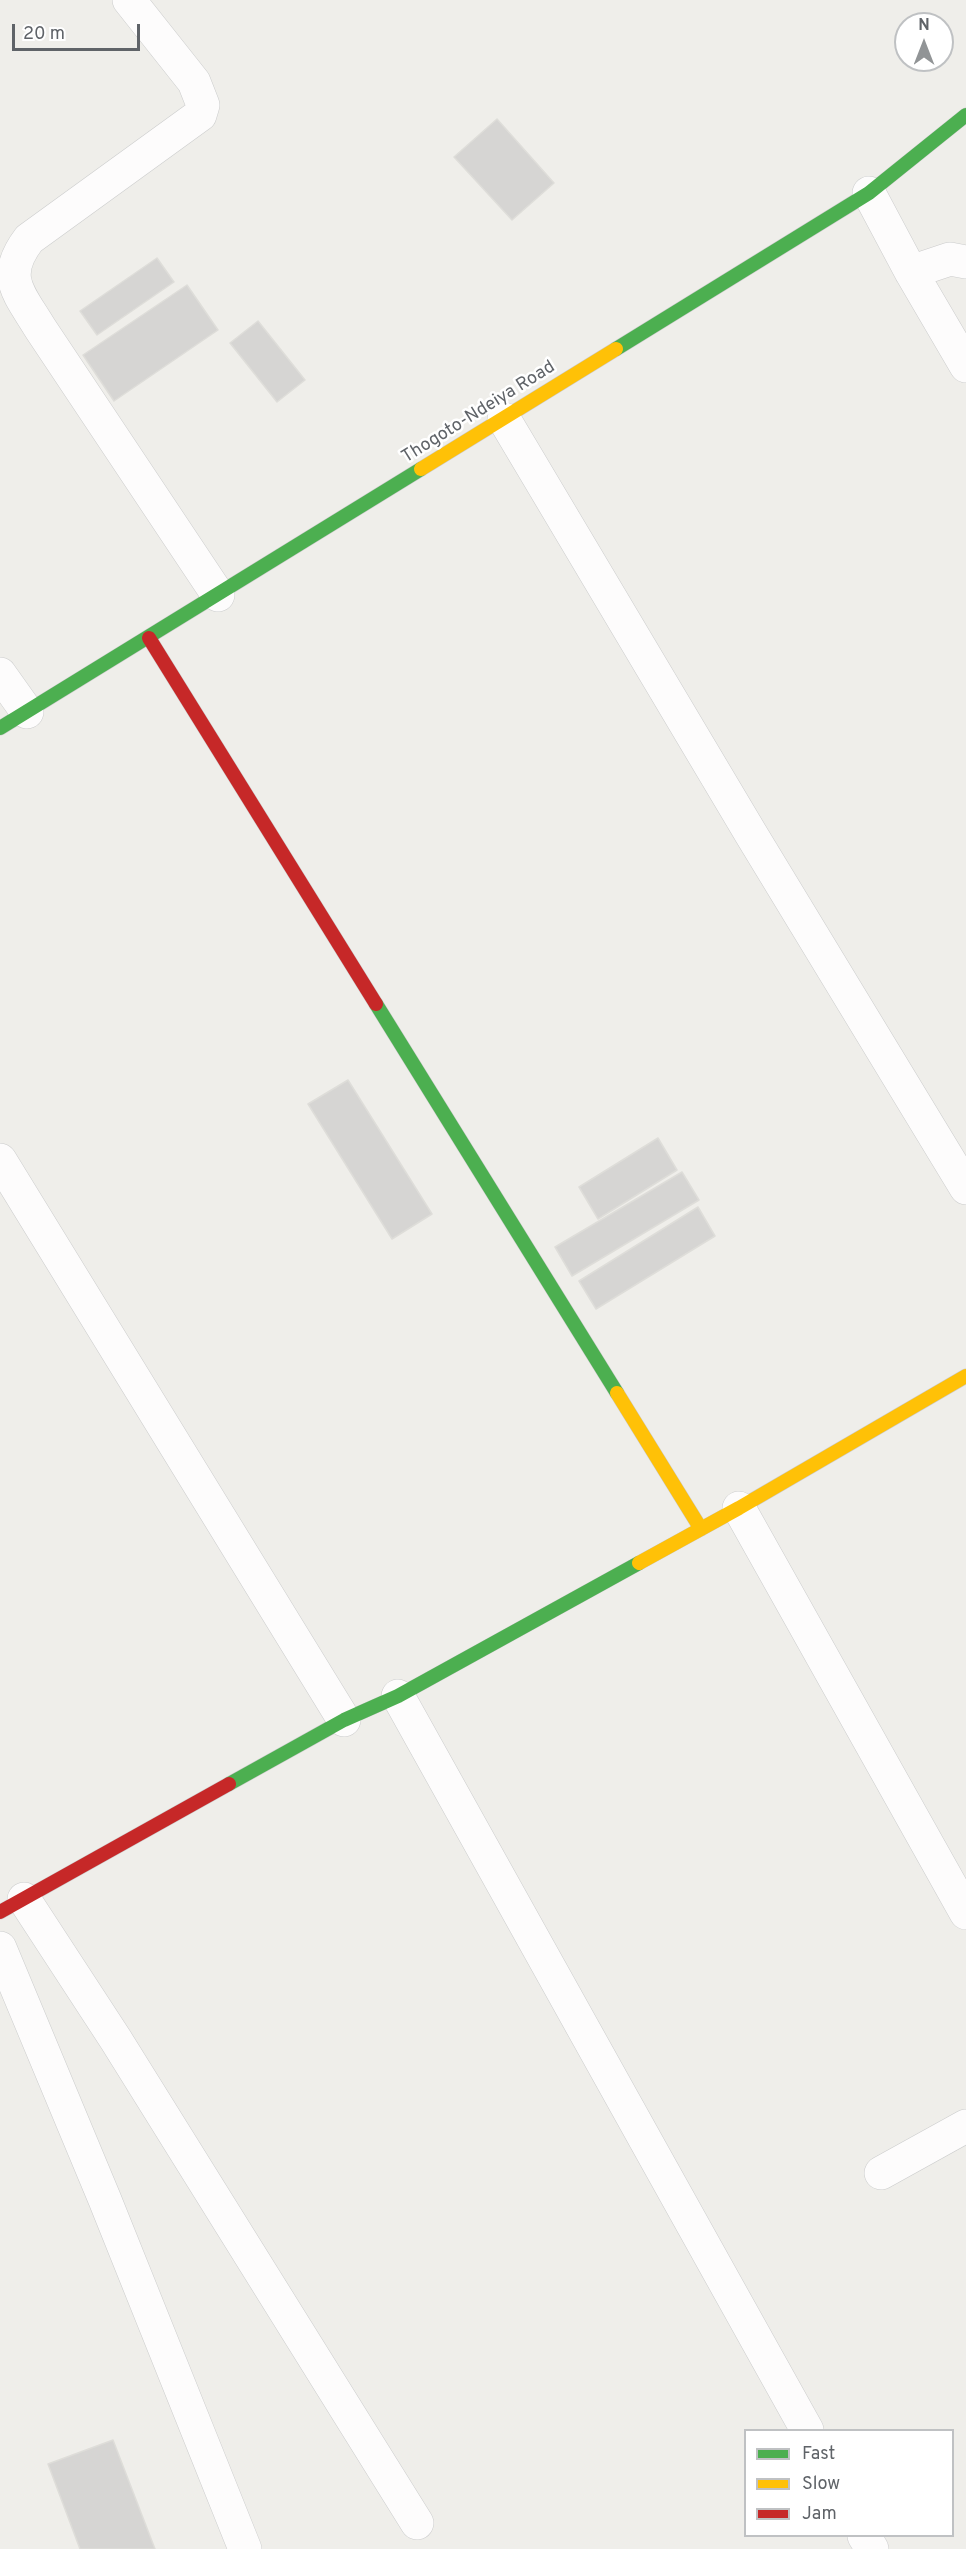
<!DOCTYPE html>
<style>
body{margin:0}
#map{position:relative;width:966px;height:2549px;overflow:hidden;background:#efeeea;font-family:Overpass,sans-serif}
canvas{display:block}
.legend{position:absolute;left:744px;top:2429px;width:210px;height:108px;box-sizing:border-box;background:#fff;border:2px solid #bfc1c3;margin:0;padding:8px 10px;list-style:none;font-size:18px;color:#5f6368}
.legend li{display:flex;align-items:center;gap:12px;height:30px}
.legend b{width:30px;border:2px solid #bfc1c3}
.north{position:absolute;left:894px;top:12px;width:60px;height:60px;box-sizing:border-box;background:#fff;border:2px solid #bfc1c3;border-radius:50%;rotate:0deg;font-size:16px;font-weight:700;line-height:24px;text-align:center;color:#5f6368}
.north::after{content:'';display:block;margin:auto;width:21px;height:27px;background:#919496;clip-path:polygon(50% 0,100% 100%,50% 72%,0 100%)}
.scale{position:absolute;left:12px;top:24px;width:128px;height:27px;box-sizing:border-box;border:3px solid #5f6368;border-top:0;padding-left:8px;font-size:18px;line-height:21px;white-space:nowrap;color:#5f6368;-webkit-text-stroke:4px #fff;paint-order:stroke}
</style>
<div id="map">
<canvas width="966" height="2549"></canvas>
<ul class="legend">
<li><b style="height:8px;background:#4caf50"></b>Fast</li>
<li><b style="height:8px;background:#ffc107"></b>Slow</li>
<li><b style="height:8px;background:#c62828"></b>Jam</li>
</ul>
<div class="north">N</div>
<div class="scale">20 m</div>
</div>
<script>
const ctx = document.querySelector('canvas').getContext('2d');
ctx.lineJoin = 'round';
function fillPath(path, color) {
  ctx.fillStyle = color;
  ctx.fill(path, 'evenodd');
}
function stroke(path, color, width, dash) {
  ctx.strokeStyle = color;
  ctx.lineWidth = width;
  ctx.lineCap = dash ? 'butt' : 'round';
  ctx.setLineDash(dash || []);
  ctx.stroke(path);
}
function label(font, color, halo, rows, align = 'center') {
  ctx.font = font + ' Overpass,sans-serif';
  ctx.lineWidth = 5;
  ctx.setLineDash([]);
  ctx.textBaseline = 'middle';
  ctx.strokeStyle = halo;
  ctx.fillStyle = color;
  for (const [text, x, y, turn = 0] of rows) {
    ctx.save();
    ctx.translate(x, y);
    ctx.rotate((+turn || 0) * Math.PI / 180);
    ctx.textAlign = isNaN(turn) ? turn : align;
    if (halo) ctx.strokeText(text, 0, 0);
    ctx.fillText(text, 0, 0);
    ctx.restore();
  }
}
const building = new Path2D(`
 M497,119L554,183L512,220L454,157Z
 M157,258L174,282L97,335L80,311Z
 M187,285L218,330L114,401L83,355Z
 M258,321L305,380L277,402L230,343Z
 M348,1080L432,1214L392,1239L308,1104Z
 M658,1138L677,1170L598,1219L579,1187Z
 M682,1172L699,1200L572,1276L555,1247Z
 M698,1207L715,1236L596,1309L579,1281Z
 M113,2440L155,2549H80L48,2464Z`);
fillPath(building, '#d6d5d3');
stroke(building, '#deddd9', 1.5);
const street = new Path2D(`
 M129,0L194,82L203,105L200,115L29,239C0,277 19,293 40,328L218,595
 M869,193L911,272L966,366
 M911,272L950,259L966,262
 M504,419L751,834L966,1188
 M0,674L27,712
 M0,1160L344,1720
 M739,1508L966,1913
 M398,1696L807,2430
 M24,1899L116,2040L417,2523
 M0,1948L105,2200L245,2549
 M881,2173L966,2126
 M864,2536L872,2549`);
const fast = new Path2D(`
 M616,349L869,193L966,115
 M0,728L421,469
 M376,1004L617,1393
 M229,1784L344,1720L398,1696L639,1563`);
const slow = new Path2D(`
 M421,469L616,349
 M617,1393L701,1529
 M639,1563L739,1508L966,1376`);
const jam = new Path2D(`
 M149,638L376,1004
 M0,1912L229,1784`);
stroke(street, '#cbcccc', 34);
stroke(fast, '#cacacb', 15);
stroke(slow, '#cacacb', 15);
stroke(jam, '#cacacb', 15);
stroke(street, '#fdfcfc', 33);
stroke(fast, '#4caf50', 14);
stroke(slow, '#ffc107', 14);
stroke(jam, '#c62828', 14);
label('18px', '#5f6368', '#fff', [
 ["Thogoto-Ndeiya Road",479,413,-32]
]);
</script>
